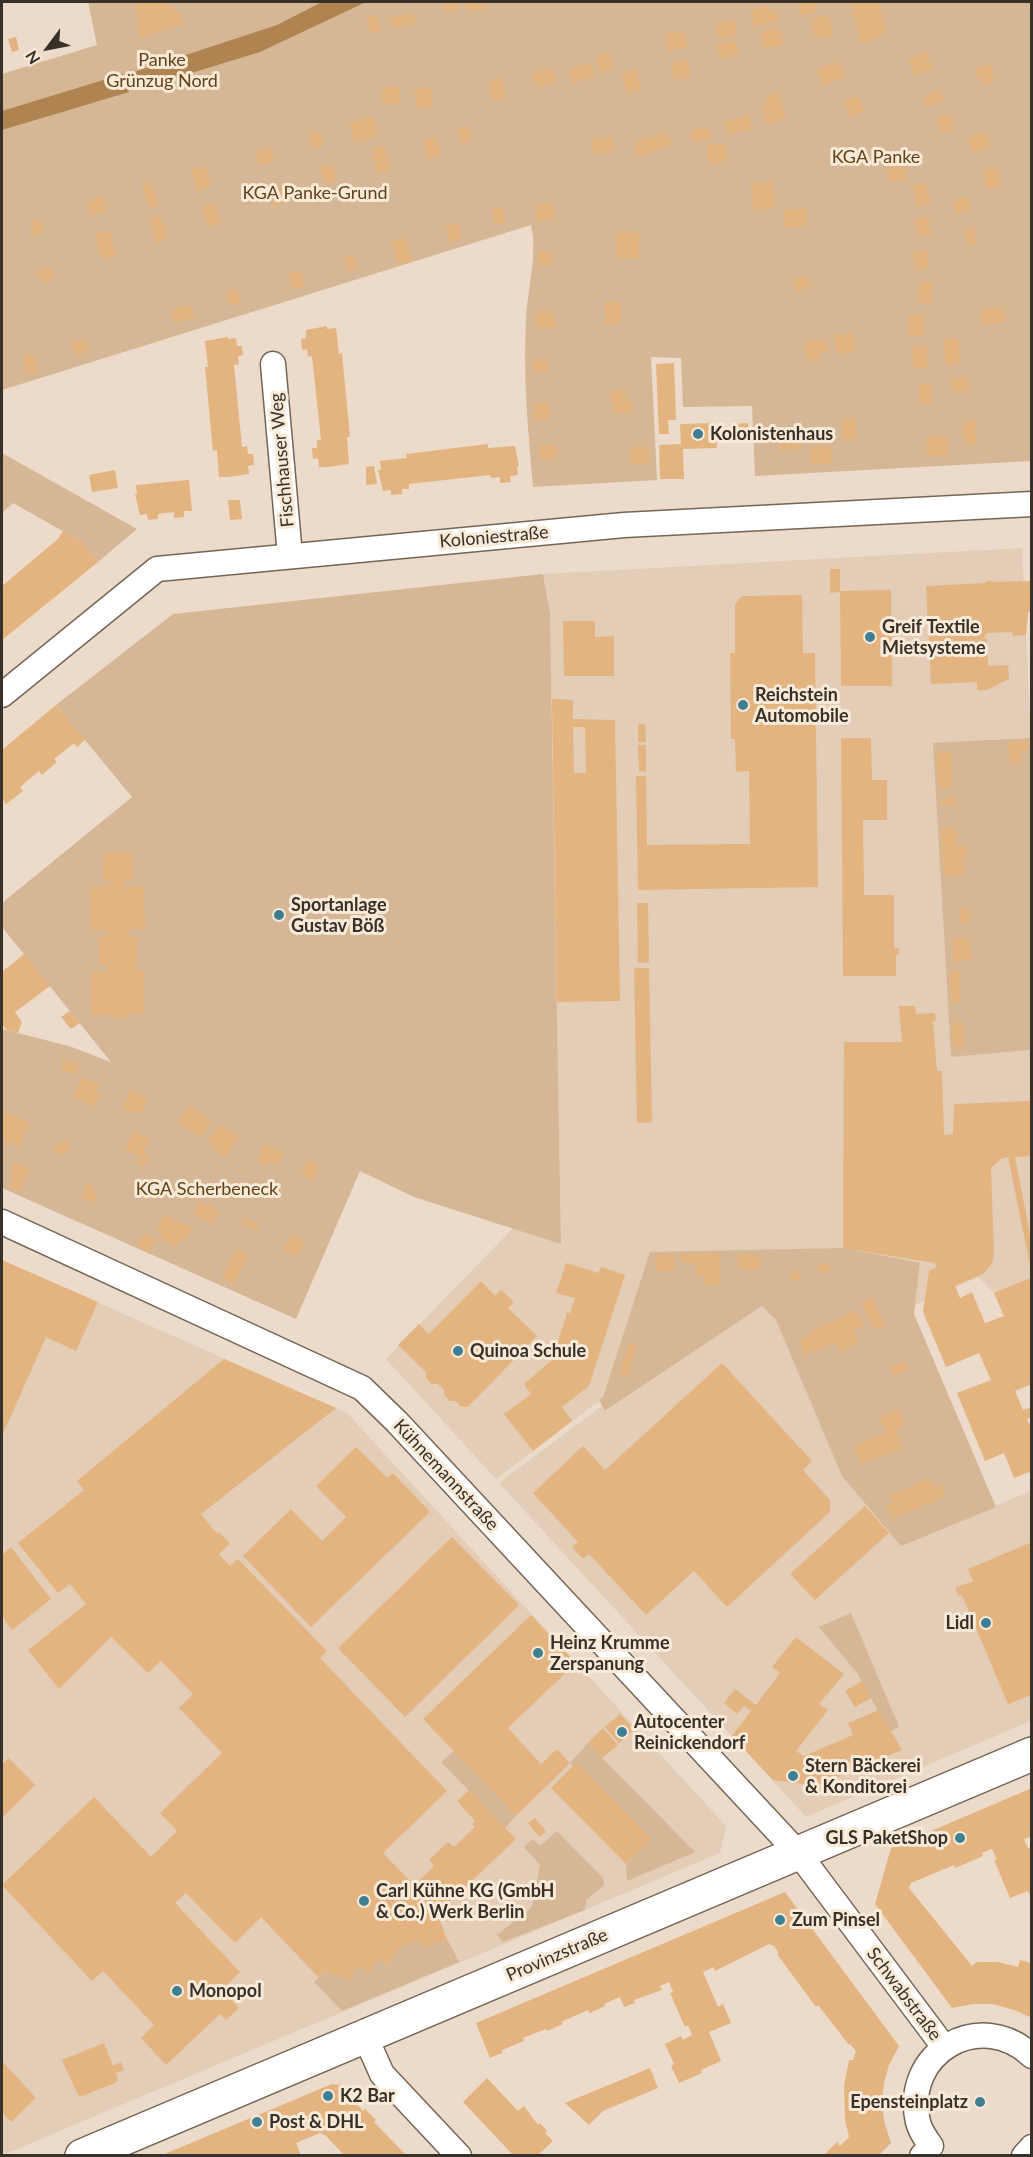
<!DOCTYPE html>
<meta charset="utf-8">
<style>
body{margin:0}
#map{position:relative;width:1033px;height:2157px;overflow:hidden;background:#ecdbca;font-family:Lato,sans-serif}
canvas{display:block}
.frame{position:absolute;inset:0;border:3px solid #37312a;pointer-events:none}
.north{position:absolute;left:18px;top:18px;width:60px;height:60px;-webkit-text-stroke:4px #f9e9d7;paint-order:stroke;rotate:238deg;font-size:16px;font-weight:700;line-height:24px;text-align:center;color:#37312a}
.north::after{content:'';display:block;margin:auto;width:21px;height:27px;background:#37312a;clip-path:polygon(50% 0,100% 100%,50% 72%,0 100%)}
</style>
<div id="map">
<canvas width="1033" height="2157"></canvas>
<div class="frame"></div>
<div class="north">N</div>
</div>
<script>
const ctx = document.querySelector('canvas').getContext('2d');
ctx.lineJoin = 'round';
function fillPath(path, color) {
  ctx.fillStyle = color;
  ctx.fill(path, 'evenodd');
}
function stroke(path, color, width, dash) {
  ctx.strokeStyle = color;
  ctx.lineWidth = width;
  ctx.lineCap = dash ? 'butt' : 'round';
  ctx.setLineDash(dash || []);
  ctx.stroke(path);
}
function label(font, color, halo, rows, align = 'center') {
  ctx.font = font + ' Lato,sans-serif';
  ctx.lineWidth = 6;
  ctx.setLineDash([]);
  ctx.textBaseline = 'middle';
  ctx.strokeStyle = halo;
  ctx.fillStyle = color;
  for (const [text, x, y, turn = 0] of rows) {
    ctx.save();
    ctx.translate(x, y);
    ctx.rotate((+turn || 0) * Math.PI / 180);
    ctx.textAlign = isNaN(turn) ? turn : align;
    if (halo) ctx.strokeText(text, 0, 0);
    ctx.fillText(text, 0, 0);
    ctx.restore();
  }
}
fillPath(new Path2D(`
 M1022,548L1031,738L934,744L951,1057L1031,1050V1277L994,1293L978,1277L915,1305L920,1264L651,1252L603,1398L496,1479L386,1359L513,1228L561,1243L550,613L543,574Z
 M2,1260L347,1413L726,1826L720,1853L5,2154L2,2150Z
 M762,1306L776,1320L901,1545L1031,1491V1721L806,1817L499,1483L602,1406L606,1411Z`), '#e3cdb6');
fillPath(new Path2D(`
 M88,2H1031V461L755,476L752,406L683,407L681,358L651,357L657,480L533,487C528,432 523,376 526,321C527,289 538,256 531,225L2,390V74L97,45Z
 M2,453L137,529L98,562L84,543L13,503L2,513Z
 M543,574L550,613L561,1244L414,1197L360,1171L296,1319L2,1188V1029L69,1046L111,1062L2,927V903L132,797L56,705L173,614Z
 M1031,738V1050L951,1057L933,743Z
 M844,1248L920,1263L914,1314L996,1507L901,1546L842,1476L776,1320L762,1306L605,1411L599,1400L603,1397L650,1252Z
 M851,1613L899,1727L890,1732L857,1673L819,1627Z
 M588,1743L602,1758L695,1852L627,1881L626,1864L651,1839L576,1764L573,1766L570,1763Z
 M454,1751L516,1816L505,1828L441,1762Z
 M557,1831L603,1878L604,1885L586,1900L585,1910L503,1942L497,1935L532,1907L540,1865L524,1847L533,1839L540,1846Z
 M447,1939L459,1962L342,2011L314,1982L325,1971L351,1981L356,1967L370,1973L376,1959L390,1965L397,1949L419,1940L423,1948Z`), '#d5b795');
fillPath(new Path2D(`
 M322,2H366L260,52L139,89L134,72L277,25Z
 M123,74L129,92L2,130V111Z`), '#b08450');
stroke(new Path2D(`
 M117,84L144,75`), '#b08450', 7);
fillPath(new Path2D(`
 M142,2H165L166,6L172,5L185,23L141,38L136,21L140,20L135,4Z
 M444,2H457L459,10L446,13Z
 M465,2H485L487,9L467,12Z
 M797,2H815L818,11L801,16Z
 M850,2H879L887,32L878,35V39L859,44L858,40L861,39Z
 M767,5L768,11L777,9L780,21L755,27L750,11Z
 M413,13L415,24L393,28L389,17Z
 M377,15L381,31L370,33L366,18Z
 M829,15L833,35L815,39L810,19Z
 M734,19L738,34L719,39L715,24Z
 M779,27L784,44L765,49L760,32Z
 M684,31L688,47L668,51L665,35Z
 M16,37L19,50L12,52L8,39Z
 M735,40L740,54L720,59L716,45Z
 M609,52L614,69L600,73L595,56Z
 M927,52L933,69L914,76L908,59Z
 M687,59L691,77L675,80L671,63Z
 M839,61L845,77L823,85L817,69Z
 M592,63L595,77L572,83L569,69Z
 M990,64L995,81L981,85L975,68Z
 M552,67L557,81L535,87L531,73Z
 M636,69L642,90L627,94L622,73Z
 M501,77L506,98L493,101L489,80Z
 M382,87H399L400,104H382Z
 M431,87L432,107L416,108L414,89Z
 M939,90L943,101L926,107L923,96Z
 M778,92L786,118L767,125L761,107L768,105L765,96Z
 M858,96L864,112L850,117L844,101Z
 M951,114L955,130L940,133L937,117Z
 M749,115L752,129L728,135L724,122Z
 M373,116L379,136L355,143L349,123Z
 M468,126L472,140L461,143L457,128Z
 M708,126L712,138L693,143L690,131Z
 M320,131L324,145L312,149L308,134Z
 M667,132L672,145L638,157L633,143Z
 M987,132L990,149L972,153L968,137Z
 M611,136L615,150L594,155L591,141Z
 M436,137L441,156L428,159L423,140Z
 M725,143L728,161L709,164L706,145Z
 M384,145L391,170L378,174L371,149Z
 M272,148L275,161L259,165L256,151Z
 M332,164L337,180L325,184L320,167Z
 M905,164L907,179L889,182L887,167Z
 M205,165L211,186L197,190L191,169Z
 M998,168L1000,187L986,188L983,169Z
 M151,181L159,205L149,208L142,184Z
 M772,181L775,208L754,211L751,184Z
 M925,183L931,203L918,207L912,187Z
 M286,186L290,201L273,206L269,190Z
 M103,196L107,210L91,215L87,201Z
 M968,196L972,209L957,214L953,201Z
 M553,203L555,219L537,221L535,205Z
 M215,204L220,224L208,227L202,207Z
 M502,207L506,222L495,225L491,210Z
 M806,208L807,226L785,228L784,210Z
 M161,216L168,239L156,243L149,219Z
 M929,217L931,235L917,236L916,218Z
 M40,219L44,233L34,236L30,223Z
 M459,223L462,239L449,242L446,226Z
 M974,228L976,244L967,245L965,229Z
 M109,231L116,256L102,259L95,235Z
 M638,231L639,258L618,259L615,233Z
 M405,237L413,260L399,265L391,242Z
 M913,251H928L929,268L915,269Z
 M538,252H552V266H538Z
 M354,255L358,268L347,271L344,258Z
 M50,266L55,278L41,283L36,271Z
 M300,270L305,287L293,290L288,274Z
 M809,277L810,289L795,291L793,278Z
 M919,282H932L931,303H918Z
 M237,289L241,302L230,306L226,293Z
 M605,302H620L622,323L606,324Z
 M191,305L194,318L174,323L172,310Z
 M1004,307L1006,322L982,324L981,309Z
 M536,311H554L555,328L537,329Z
 M909,314L924,315V336L908,335Z
 M327,326V329L336,328L339,354L342,353L350,437H347L349,464L328,467H319L318,458L313,459L312,448H317V440H321L312,356L308,357L307,349L302,350L301,339L306,338V330Z
 M853,333L855,352L837,354L835,335Z
 M228,337V339L236,338L237,346H242L243,355L238,356L239,364L234,365L242,447L247,446L248,454H253L254,465L248,466L249,474L228,477H219L217,450L213,451L205,367H208L205,341Z
 M85,338L89,352L76,356L71,342Z
 M958,338L961,363L946,365L943,340Z
 M827,340L828,351H820V360L806,361L805,341Z
 M926,345L928,367L914,369L912,347Z
 M34,354L38,372L26,375L22,357Z
 M533,359H548V371H533Z
 M674,363L676,420H668L669,434H659L656,364Z
 M967,377L970,391L953,393L950,379Z
 M919,384H932V404H919Z
 M626,389V399H631L632,412L613,414L611,391Z
 M548,402L549,420H534V403Z
 M856,418L857,440L843,441L842,419Z
 M976,421L977,444L964,445L963,422Z
 M716,423L717,448L683,449L684,479H660L659,445L681,444L680,424Z
 M748,423L750,440L731,442L730,424Z
 M801,431L802,449L779,450V432Z
 M926,437H947L948,455L927,456Z
 M488,444V448L515,446L519,466L517,467L518,475L510,476L511,482L500,483V477L491,478L490,475L409,484V489H402V494L391,495V490L383,491L378,470H381L380,461L407,458L406,454Z
 M556,445L557,459L539,460V446Z
 M648,446L649,463L631,465L629,447Z
 M810,446H831L832,464H810Z
 M374,466L377,484L366,485V467Z
 M115,470L118,488L92,492L89,475Z
 M189,480L192,511H184V517L174,518V512L158,514V519L148,520L147,514L140,515L135,494H137L136,485Z
 M228,500H240L242,519L230,520Z
 M63,531L84,543L98,562L2,640V586L58,539Z
 M830,569H840V591L891,590L892,686H841L840,592L830,593Z
 M989,580L994,582L1032,581V611L1028,612L1026,635L1013,636L1012,632L987,633L984,637L987,639L988,666L1008,665L1009,679L987,690H977V682L931,684L926,586L985,583Z
 M802,595L803,653H815L818,887L638,890L636,776H646L647,845L750,844L749,771L736,772L735,739H731L730,653H735V604L742,596Z
 M563,621H595V637L614,636V676H564Z
 M552,699L573,700V719L615,720L620,1001L557,1002ZM573,727H585L586,773H574Z
 M56,705L85,740L77,747L74,743L54,759L57,762L42,775L39,771L20,787L23,791L6,804L3,800L2,801V750Z
 M638,724H645L646,742H638Z
 M841,738H871L872,780H887V820H863L864,887V895H894V948H899V955H896V976H843Z
 M1029,741L1030,751H1021V764H1010L1008,742Z
 M638,745H646V772L639,771Z
 M951,752L953,788L939,789L936,753Z
 M957,797V804L942,806L941,799Z
 M956,827L957,846L966,845L967,861H963L964,875L944,876L941,828Z
 M132,852L133,879H125V887L144,886L145,929H129V936H137V972H144V1014H126V1018H110V1015H91V972L109,971V965H99V936H107V930H90V886H111V879L103,880V853Z
 M637,903H648L649,962L638,963Z
 M960,908H969L970,923H961Z
 M970,938L971,960L954,962L953,939Z
 M24,954L50,986L15,1012L22,1022L18,1033L7,1030L2,1024V972Z
 M634,968H649L652,1122L637,1123Z
 M959,970L961,1002L951,1003L949,971Z
 M899,1006H915L916,1014L935,1013L936,1021H933L937,1071H942L944,1135L953,1134L954,1104L1032,1101V1156L1015,1157L1032,1244V1275L1008,1157L1001,1159L991,1168L994,1253L992,1264L983,1274L955,1286L960,1298L972,1292L985,1323L1004,1316L994,1293L1032,1277V1384L1015,1391L1023,1410L1032,1407V1417L1027,1419L1029,1424L1032,1423V1477L1029,1472L1014,1478L1004,1453L985,1461L957,1393L991,1380L979,1353L946,1367L923,1312L929,1271L937,1267L935,1263L843,1248L844,1042H902Z
 M70,1011L80,1023L71,1029L61,1017Z
 M963,1022L964,1047H953L952,1023Z
 M63,1060L79,1063L77,1074L61,1071Z
 M83,1077L99,1085L95,1092L101,1095L94,1107L73,1096Z
 M131,1090L148,1098L141,1114L135,1111L134,1113L122,1108Z
 M189,1106L212,1121L201,1137L178,1122Z
 M2,1111L29,1123L19,1147L2,1140Z
 M219,1124L239,1137L225,1158L215,1151L217,1148L207,1142Z
 M134,1131L150,1139L143,1152L149,1156L143,1167L137,1164L140,1157L125,1149Z
 M66,1140L71,1149L58,1156L53,1148Z
 M264,1144L284,1153L278,1165L269,1161L267,1165L257,1160Z
 M307,1160L319,1166L313,1181L301,1175Z
 M15,1162L30,1169L19,1192L9,1187L14,1177L9,1175Z
 M143,1178L159,1186L152,1199L137,1191Z
 M88,1182L94,1184L92,1190L97,1193L93,1203L81,1198Z
 M200,1201L219,1210L212,1224L193,1214Z
 M164,1215L193,1228L187,1239L182,1237L177,1247L159,1238L162,1233L156,1230Z
 M244,1219L260,1225L258,1231L242,1224Z
 M144,1233L156,1239L149,1252L137,1246Z
 M292,1234L305,1241L297,1257L284,1250Z
 M236,1249L248,1255L234,1284L222,1278Z
 M719,1253L721,1284L705,1285V1276H697L696,1264L686,1265V1261H680V1255Z
 M674,1254L675,1270L656,1271L655,1255Z
 M738,1254L760,1255V1269H738Z
 M2,1260L98,1302L76,1351L46,1337L2,1436Z
 M566,1263L599,1273L601,1267L625,1275L589,1386L562,1407L572,1421L533,1451L504,1414L531,1394L524,1384L552,1360L567,1313H570L575,1298L556,1293Z
 M829,1263L831,1271L820,1273L818,1265Z
 M799,1271L801,1280L790,1281L789,1273Z
 M481,1281L495,1296L501,1290L514,1302L508,1308L537,1336L468,1407H461L456,1401H450L444,1395V1390L438,1384H432L426,1378V1372L398,1345L419,1324L429,1334Z
 M872,1297L885,1325L874,1330L861,1302Z
 M857,1310L864,1326L853,1331L859,1343L840,1352L836,1342L805,1355L799,1340L810,1335L809,1332Z
 M629,1344L637,1346L627,1377L619,1374Z
 M224,1359L336,1408L201,1514L217,1534L219,1532L230,1543L219,1554L230,1566L238,1559L327,1651L320,1658L447,1791L383,1853L414,1885L434,1866L429,1860L448,1842L454,1847L475,1827L472,1824L475,1821L457,1801L469,1790L516,1839L437,1914L447,1939L423,1948L419,1940L397,1949L390,1965L376,1959L370,1973L356,1967L351,1981L325,1971L318,1977L261,1917L235,1943L186,1893L175,1903L240,1972L222,1990L239,2008L226,2020L220,2014L166,2065L141,2038L154,2025L103,1971L92,1981L2,1885L94,1797L151,1857L177,1831L160,1813L222,1753L179,1708L193,1694L161,1661L148,1673L111,1637L59,1689L28,1650L86,1604L70,1584L58,1593L18,1543L84,1490L77,1481Z
 M903,1361L908,1369L894,1376L890,1368Z
 M722,1363L812,1461L803,1470L830,1500V1512L727,1607L694,1571L646,1615L589,1554L583,1559L572,1547L578,1542L533,1493L583,1446L605,1470Z
 M898,1409L905,1425L896,1429L903,1448L861,1464L854,1446L886,1433L880,1417Z
 M356,1447L387,1478L393,1473L430,1512L311,1627L243,1556L291,1509L322,1541L346,1517L316,1486Z
 M930,1478L934,1487L941,1484L946,1496L892,1519L886,1506L893,1503L889,1496Z
 M865,1506L889,1533L815,1600L790,1574Z
 M452,1537L519,1605L405,1717L338,1648Z
 M1032,1542V1695L1008,1704L962,1595L959,1596L955,1588L973,1581L968,1569Z
 M11,1547L51,1599L12,1630L2,1616V1555Z
 M531,1615L576,1663L508,1728L541,1764L557,1749L570,1763L516,1816L423,1719Z
 M796,1637L844,1674L819,1704L828,1710L796,1751L804,1756L853,1735L848,1723L879,1710L902,1750L817,1786L773,1780L732,1736L751,1711L744,1706L737,1714L724,1703L735,1689L756,1705L780,1673L772,1667Z
 M862,1681L871,1698L855,1707L845,1691Z
 M620,1714L634,1729L619,1743L605,1727Z
 M603,1728L618,1745L602,1758L588,1743Z
 M9,1758L35,1785L2,1818V1765Z
 M576,1763L651,1839L626,1864L551,1788Z
 M1032,1788V1836L1024,1839L1028,1848L1032,1849V1900L1028,1891L1010,1898L994,1860H997L992,1849L982,1853L983,1856L955,1868L954,1865L911,1883L909,1888L972,1966L977,1962H998L1018,1967L1020,1960L1032,1963V2018L1014,2010L993,2004H973L952,2008L875,1904L891,1848Z
 M535,1818L546,1831L540,1837L528,1823Z
 M785,1892L899,2046L889,2065L884,2083L882,2101L884,2121L891,2143L878,2156H823L837,2142L840,2146L849,2137L845,2120L844,2086L849,2060H853L856,2051L850,2044L849,2045L818,2005L816,2007L777,1954L779,1953L774,1946L769,1944L715,1971L713,1967L703,1972L718,2007L723,2004L731,2023L709,2032L721,2061L701,2070L702,2073L679,2083L671,2066L674,2064L665,2044L681,2036L683,2040L692,2035L688,2025L685,2027L670,1993L673,1992L669,1982L660,1986L662,1990L634,2000L635,2003L624,2007L620,1997L604,2004L605,2006L590,2013L588,2010L561,2022L563,2024L547,2031L546,2029L523,2038L524,2041L502,2050V2053L490,2058L476,2023Z
 M104,2043L113,2066L121,2062L124,2070L116,2073L118,2079L115,2083L82,2096L78,2095L62,2060Z
 M2,2061L36,2098L11,2122L2,2112Z
 M650,2068L658,2088L603,2111L589,2125L565,2103Z
 M487,2078L518,2111L524,2106L538,2125L540,2123L547,2131L545,2133L553,2141L537,2156H514L463,2102Z
 M332,2084L338,2085L340,2084L347,2090L345,2092L363,2111L365,2109L376,2120L374,2122L407,2156H345L325,2135L320,2133L296,2143L301,2156L162,2155Z`), '#e3b47f');
const minor = new Path2D(`
 M273,364L290,556
 M2,695L157,569L624,525L1032,504
 M2,1222L362,1388L397,1422L799,1854L944,2047
 M365,2036L382,2074L459,2156
 M922,2156L931,2146C926,2139 920,2131 918,2122C902,2053 980,2007 1032,2056
 M1024,2156L1032,2147`);
const secondary = new Path2D(`
 M82,2156L1032,1754`);
stroke(minor, '#746656', 27);
stroke(secondary, '#746656', 36);
stroke(minor, '#fff', 24);
stroke(secondary, '#fff', 33);
for (const [x, y, r, color] of [
 [698,434,6,"#3e7f92"],
 [870,637,6,"#3e7f92"],
 [743,705,6,"#3e7f92"],
 [279,915,6,"#3e7f92"],
 [458,1351,6,"#3e7f92"],
 [986,1623,6,"#3e7f92"],
 [538,1653,6,"#3e7f92"],
 [622,1732,6,"#3e7f92"],
 [793,1776,6,"#3e7f92"],
 [960,1838,6,"#3e7f92"],
 [364,1901,6,"#3e7f92"],
 [780,1920,6,"#3e7f92"],
 [177,1991,6,"#3e7f92"],
 [328,2096,6,"#3e7f92"],
 [980,2102,6,"#3e7f92"],
 [257,2122,6,"#3e7f92"]
]) {
  const dot = new Path2D();
  dot.arc(x, y, r, 0, 2 * Math.PI);
  ctx.fillStyle = color;
  ctx.fill(dot);
  stroke(dot, '#f9e9d7', 2);
}
label('18px', '#62421a', '#f9e9d7', [
 ["Panke",162,60],
 ["Grünzug Nord",162,81],
 ["KGA Panke",876,157],
 ["KGA Panke-Grund",315,193],
 ["KGA Scherbeneck",207,1189]
]);
label('bold 18px', '#37312a', '#f9e9d7', [
 ["Kolonistenhaus",710,434],
 ["Greif Textile",882,627],
 ["Mietsysteme",882,648],
 ["Reichstein",755,695],
 ["Automobile",755,716],
 ["Sportanlage",291,905],
 ["Gustav Böß",291,926],
 ["Quinoa Schule",470,1351],
 ["Lidl",974,1623,"right"],
 ["Heinz Krumme",550,1643],
 ["Zerspanung",550,1664],
 ["Autocenter",634,1722],
 ["Reinickendorf",634,1743],
 ["Stern Bäckerei",805,1766],
 ["& Konditorei",805,1787],
 ["GLS PaketShop",948,1838,"right"],
 ["Carl Kühne KG (GmbH",376,1891],
 ["& Co.) Werk Berlin",376,1912],
 ["Zum Pinsel",792,1920],
 ["Monopol",189,1991],
 ["K2 Bar",340,2096],
 ["Epensteinplatz",968,2102,"right"],
 ["Post & DHL",269,2122]
], 'left');
label('18px', '#37312a', '#f9e9d7', [
 ["Fischhauser Weg",282,460,-95],
 ["Koloniestraße",494,537,-5],
 ["Kühnemannstraße",446,1475,47],
 ["Provinzstraße",557,1955,-23],
 ["Schwabstraße",904,1994,53]
]);
</script>
